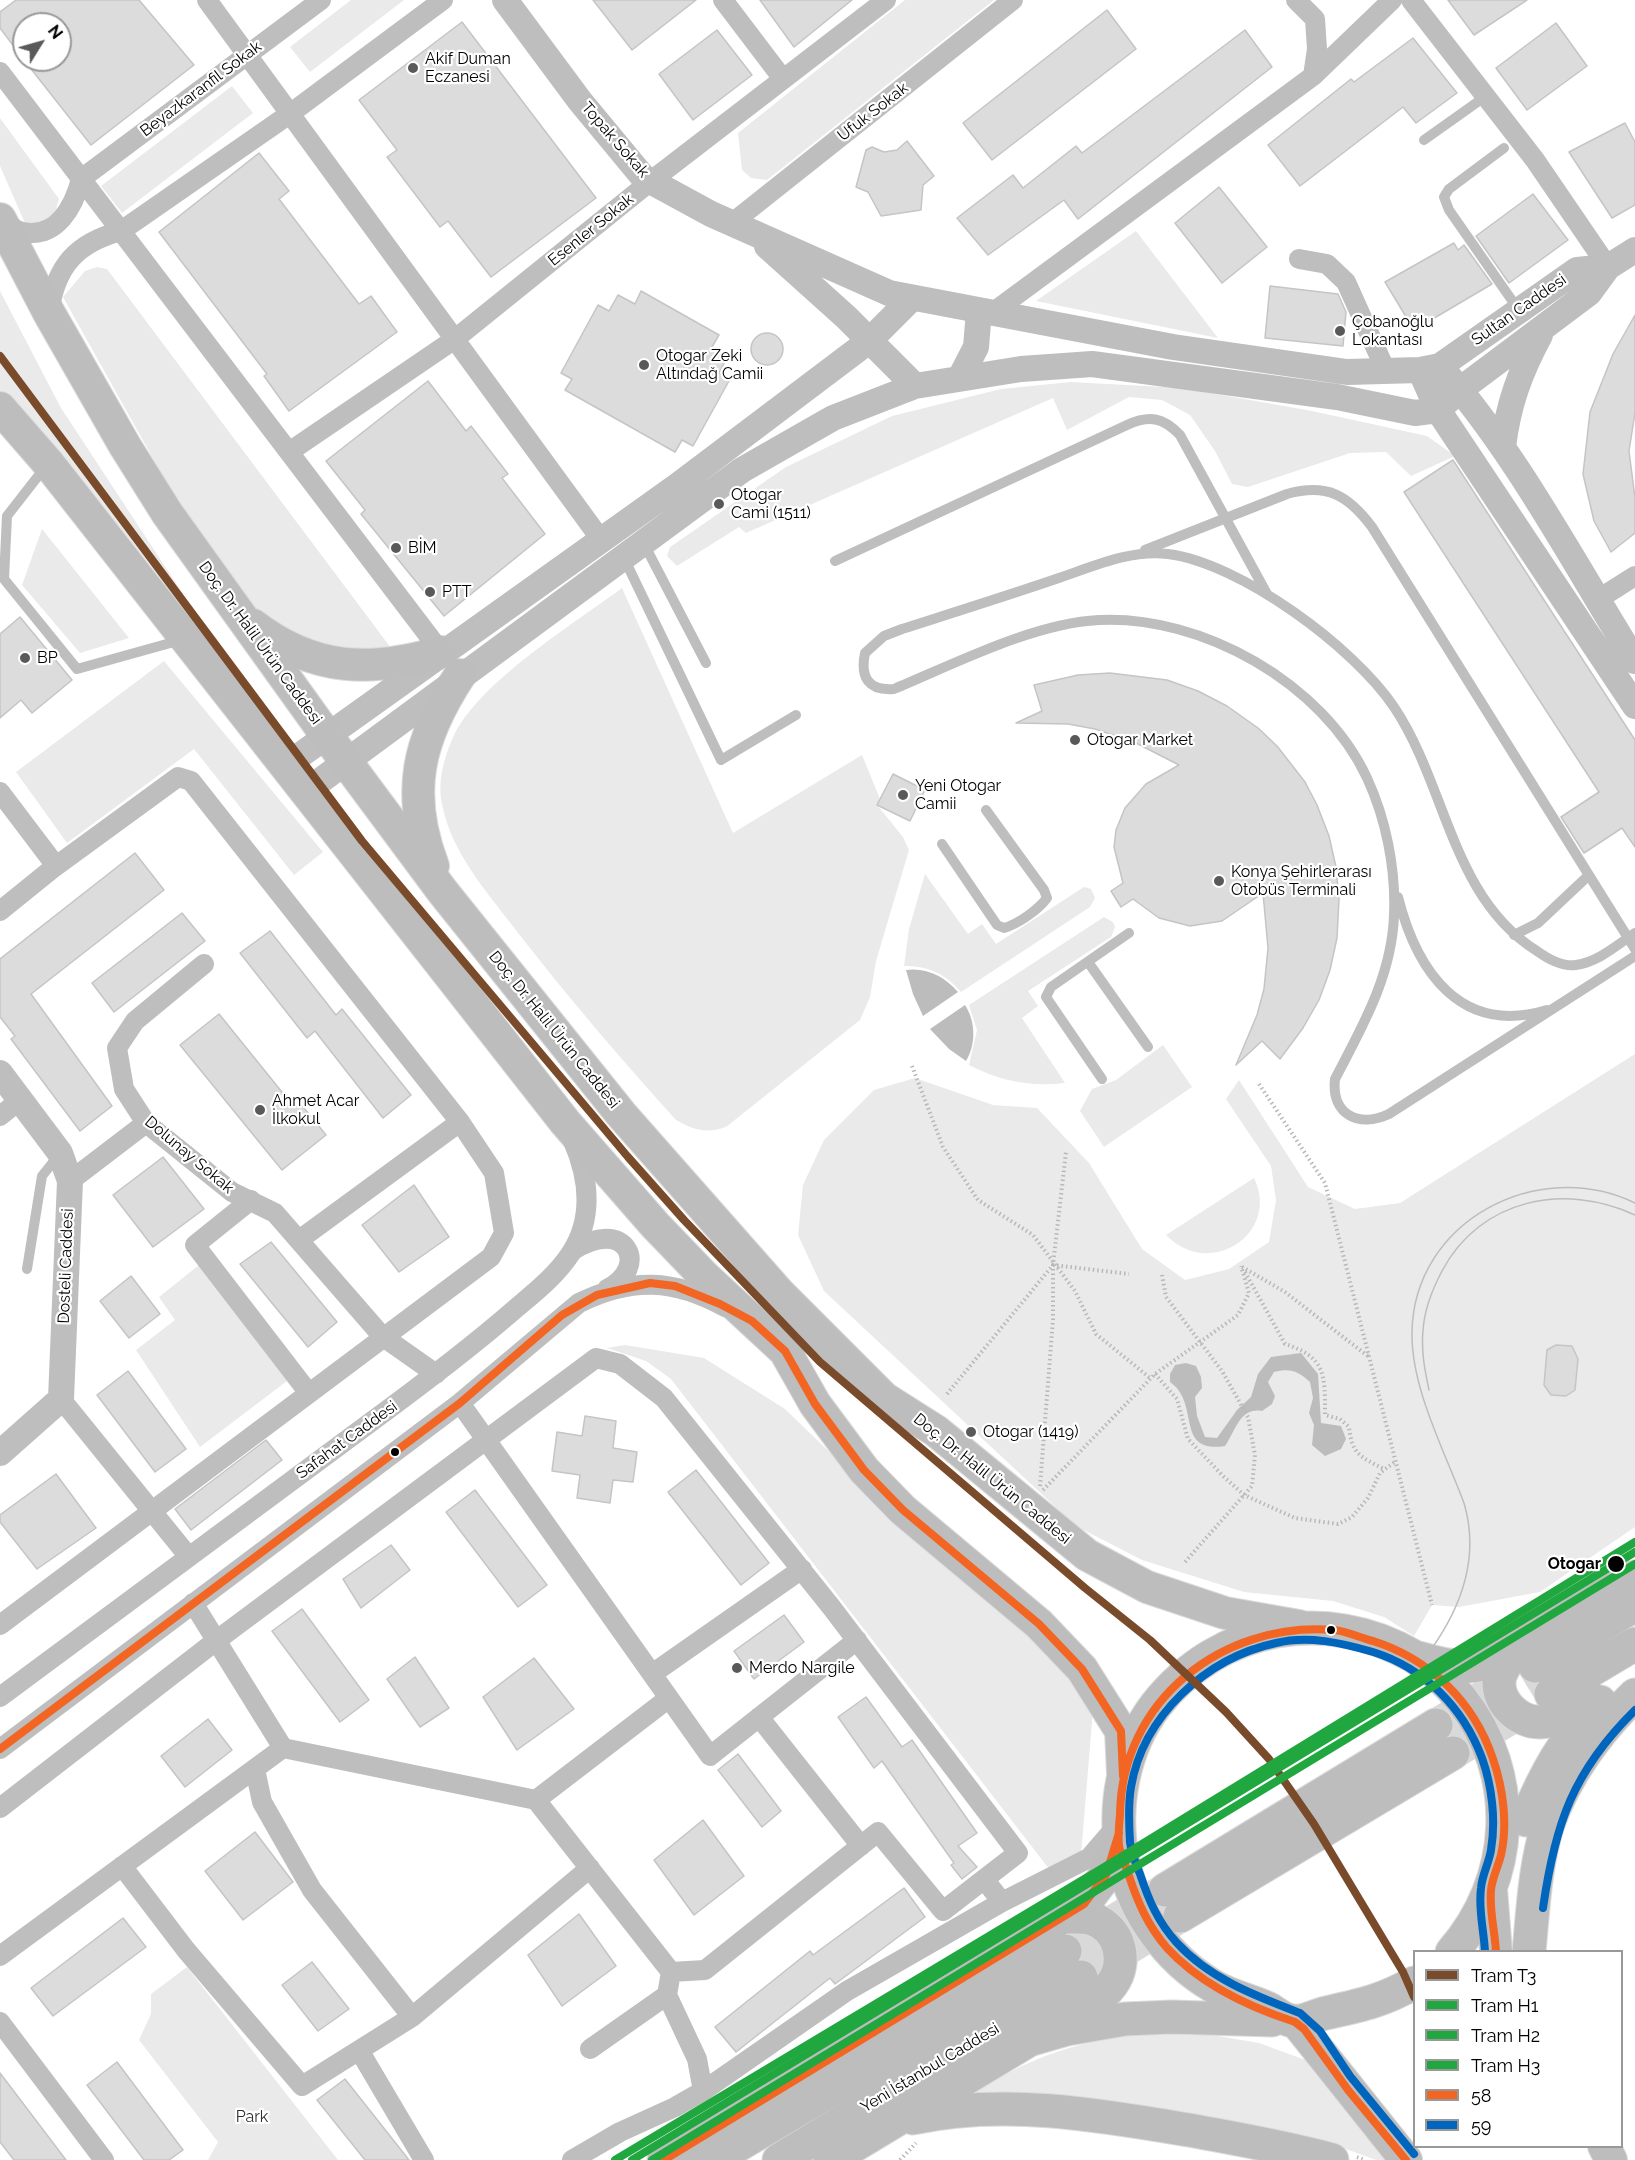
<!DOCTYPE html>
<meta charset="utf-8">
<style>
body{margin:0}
#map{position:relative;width:1635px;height:2160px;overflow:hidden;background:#fff;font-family:Raleway,sans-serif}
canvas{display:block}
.legend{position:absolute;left:1413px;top:1950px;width:210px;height:198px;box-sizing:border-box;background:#fff;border:2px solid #999;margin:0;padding:8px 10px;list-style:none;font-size:18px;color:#000}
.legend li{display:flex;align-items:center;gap:12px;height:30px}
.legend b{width:30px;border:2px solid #999}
.north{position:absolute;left:12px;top:12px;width:60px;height:60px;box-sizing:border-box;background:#fff;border:2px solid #999;border-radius:50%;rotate:53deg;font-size:16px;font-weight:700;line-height:24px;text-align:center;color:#000}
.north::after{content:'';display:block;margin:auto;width:21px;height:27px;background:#595959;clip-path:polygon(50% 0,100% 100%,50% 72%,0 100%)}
</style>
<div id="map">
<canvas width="1635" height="2160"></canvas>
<ul class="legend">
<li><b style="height:8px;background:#7a4b2a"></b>Tram T3</li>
<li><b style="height:8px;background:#21a73f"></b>Tram H1</li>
<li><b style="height:8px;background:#21a73f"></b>Tram H2</li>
<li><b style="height:8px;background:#21a73f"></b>Tram H3</li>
<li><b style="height:8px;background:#f26522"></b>58</li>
<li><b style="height:8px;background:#0065bd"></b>59</li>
</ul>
<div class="north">N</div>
</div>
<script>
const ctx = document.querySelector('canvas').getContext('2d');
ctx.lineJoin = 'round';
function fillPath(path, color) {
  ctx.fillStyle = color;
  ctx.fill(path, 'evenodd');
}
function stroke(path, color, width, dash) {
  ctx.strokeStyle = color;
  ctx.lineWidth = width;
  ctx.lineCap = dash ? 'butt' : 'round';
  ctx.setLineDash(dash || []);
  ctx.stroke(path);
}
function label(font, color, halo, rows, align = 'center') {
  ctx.font = font + ' Raleway,sans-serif';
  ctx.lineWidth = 4.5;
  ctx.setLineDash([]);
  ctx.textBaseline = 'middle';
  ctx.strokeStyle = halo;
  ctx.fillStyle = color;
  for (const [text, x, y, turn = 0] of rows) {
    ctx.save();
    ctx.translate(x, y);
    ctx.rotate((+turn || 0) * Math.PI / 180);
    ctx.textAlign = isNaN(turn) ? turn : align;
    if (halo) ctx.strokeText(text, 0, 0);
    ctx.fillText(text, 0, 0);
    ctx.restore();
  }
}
fillPath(new Path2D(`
 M351,0H404L310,72L290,47Z
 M905,0H994L767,180L751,178L742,170L738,133Z
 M232,86L253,113L122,213L101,186Z
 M0,118L59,199L55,212L38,226L25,223L0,166Z
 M1136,231L1218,338L1036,301Z
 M97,267L107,269L397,656L374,661L291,636L247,603L213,559L160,471L63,297L85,271Z
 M0,291L61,408L237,676L0,396Z
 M1071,382L1182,388L1312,411L1427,436L1455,456L1411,476L1386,452L1350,453L1248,487L1232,484L1215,451L1190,415L1162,400L1129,397L1067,430L1053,398L746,533L739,527L677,566L667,556L670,547L786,467L892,416L1001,389Z
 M42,529L129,638L80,653L22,585Z
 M622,588L733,833L862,755L880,799L877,805L903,837L909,850L876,961L870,997L860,1020L726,1127C706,1134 694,1130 676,1120C620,1058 566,995 515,929C486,891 451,852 442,804C437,781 445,754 455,733C484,679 572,625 622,588Z
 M164,661L323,852L294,875L194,749L67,843L16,772Z
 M925,874L968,934L982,924L996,944L1084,887L1091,889L1095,898L1090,907L961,992C946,974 927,965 904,966L909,929Z
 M1104,917L1113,922L1115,927L1111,937L1028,991L1038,1006L1022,1018L1065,1083C1030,1087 1000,1081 969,1065L977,1030L969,1005Z
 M1163,1045L1192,1087L1104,1147L1080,1111L1092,1089L1116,1080Z
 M1635,1054V1527L1540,1592L1459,1607L1432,1605L1414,1636L1384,1617L1333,1601L1244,1592L1142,1560L1076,1526L824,1291L798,1235L803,1185L824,1140L874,1090L915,1078L993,1105L1037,1108L1089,1163L1142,1249L1185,1280L1229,1269L1269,1242L1276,1200L1271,1166L1226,1099L1239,1080L1308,1187L1355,1209L1400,1203Z
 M1254,1178C1281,1234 1209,1280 1166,1235Z
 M199,1265L287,1381L200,1447L136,1350L175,1320L159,1297Z
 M625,1345L704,1358L785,1409L880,1501L1072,1673L1093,1710L1081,1855L1053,1874L671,1379L646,1361L607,1348Z
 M187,1967L338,2160H208L218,2142L139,2040L151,2014V1994Z
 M1183,2030L1259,2043L1308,2061L1398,2160H1376L1335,2145L1222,2119L1172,2112L966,2097C1045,2048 1092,2037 1183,2030Z`), '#eaeaea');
fillPath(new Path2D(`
 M906,970C927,967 945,977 958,992L923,1016L913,994Z
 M965,1005C976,1022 976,1045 966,1061L949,1049L930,1029Z
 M1301,1353L1318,1374L1321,1423L1341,1426L1346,1439L1341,1449L1325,1456L1312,1445L1314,1425L1309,1413L1313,1398L1310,1382C1298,1371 1290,1368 1274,1372L1268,1382L1275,1396L1272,1404L1262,1411C1240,1407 1236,1430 1225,1446C1174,1454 1201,1403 1170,1382V1374L1175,1365L1186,1363L1196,1366L1201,1377L1202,1388L1195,1397L1197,1416L1205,1437L1217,1438L1237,1410L1251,1397L1258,1374L1271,1357Z`), '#bcbcbc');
const building = new Path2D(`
 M16,0H139L194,65L91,145L24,60H60V24H24V60L0,28V12Z
 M593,0H696L632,50Z
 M760,0H852L794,47Z
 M1448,0H1527L1474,35Z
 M1107,10L1136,49L992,160L963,123Z
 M462,22L596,198L491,277L448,221L440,227L387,157L397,150L359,100Z
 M1556,23L1587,66L1527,110L1496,68Z
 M717,30L752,75L693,120L659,74Z
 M1245,30L1272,67L1078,219L1064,200L988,255L957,218L1013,175L1023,188L1076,146L1082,153Z
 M1413,38L1457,93L1416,123L1403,107L1300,186L1268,145L1351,79L1354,82Z
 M1625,123L1635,142V205L1612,218L1569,152Z
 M907,141L934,176L923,185L921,210L881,216L868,192L856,187L866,150L872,147L884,152L897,150Z
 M259,153L289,191L279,199L359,304L371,296L397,332L289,411L264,376L267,374L159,232Z
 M1219,187L1267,247L1222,283L1175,223Z
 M1533,194L1568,240L1509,283L1476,236Z
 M1454,243L1458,250L1464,245L1492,284L1414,330L1385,282Z
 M1270,286L1338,294L1346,312L1343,346L1265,338Z
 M641,291L719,335L712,347L728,356L719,373L730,379L693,446L682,440L675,452L565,390L572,379L561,373L598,305L609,311L618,295L635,304Z
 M1635,315V413L1629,451L1635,498V533L1611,552L1594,521L1583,474L1590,412L1613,354Z
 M751 349a16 16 0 1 1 32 0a16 16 0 1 1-32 0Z
 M428,381L466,431L471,426L508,474L502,478L545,534L444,616L361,514L365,510L326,461Z
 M1453,460L1635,740V847L1622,828L1584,853L1561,817L1599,792L1404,492Z
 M20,617L72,680L32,713L21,700L0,718V634Z
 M1110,673L1167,680L1198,691L1227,706L1258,728L1277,746L1305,782L1317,805L1329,836L1336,867L1339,899L1337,938L1330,970L1319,1000L1303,1028L1280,1059L1262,1041L1236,1065L1257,1015L1264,989L1268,948L1263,893L1222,921L1190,926L1159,918L1133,899L1121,907L1111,891L1123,883L1114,847L1116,830L1125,808L1146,784L1179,765L1134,742L1095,729L1068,724L1016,723L1042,711L1034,685L1078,675Z
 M893,774L925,790L910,821L877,805Z
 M135,853L164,890L31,994L112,1106L80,1131L11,1039L15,1036L0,1017V959Z
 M182,913L205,941L114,1012L92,983Z
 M270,931L336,1015L342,1009L411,1095L383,1118L315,1031L307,1038L240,953Z
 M219,1014L290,1102L296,1098L326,1135L282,1170L180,1045Z
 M163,1157L204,1209L153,1247L113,1195Z
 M414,1185L449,1237L399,1272L362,1225Z
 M271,1242L337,1322L308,1347L240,1264Z
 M131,1276L160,1314L129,1338L100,1301Z
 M1556,1345L1572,1346L1578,1359L1575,1390L1566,1396L1551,1395L1544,1385L1547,1350Z
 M128,1371L186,1449L155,1472L97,1395Z
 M585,1416L616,1421L613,1448L637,1452L633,1482L613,1480L610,1503L577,1498L580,1475L552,1471L557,1432L582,1436Z
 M266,1440L282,1460L191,1530L175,1509Z
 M696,1470L769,1563L741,1585L668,1492Z
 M56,1474L96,1528L37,1569L0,1522V1515Z
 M475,1490L547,1585L518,1607L446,1512Z
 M391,1545L410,1570L361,1608L343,1579Z
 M302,1609L369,1700L340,1722L272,1631Z
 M784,1615L804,1642L754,1679L734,1651Z
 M415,1657L449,1708L420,1727L387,1679Z
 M534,1658L574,1709L517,1750L483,1697Z
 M866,1697L902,1747L912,1740L977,1833L958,1846L977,1867L962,1879L951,1865L954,1863L882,1761L874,1768L838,1717Z
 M208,1719L232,1750L185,1787L161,1756Z
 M738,1754L781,1811L762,1827L718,1770Z
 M703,1820L744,1876L694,1915L654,1860Z
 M255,1832L293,1882L243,1920L205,1871Z
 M904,1888L925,1917L835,1984L830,1978L736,2052L715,2027L810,1951L813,1955Z
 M579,1914L616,1966L562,2006L528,1955Z
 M123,1918L146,1947L53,2016L31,1988Z
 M312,1962L349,2009L318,2031L282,1985Z
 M117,2062L183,2150L169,2160H144L87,2085Z
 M0,2073L66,2160H14L0,2142Z
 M345,2079L409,2160H365L317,2100Z`);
fillPath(building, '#dcdcdc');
stroke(building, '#c5c5c5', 1.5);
stroke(new Path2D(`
 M1436,1725L1535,1666
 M1453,1753L1551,1694
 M1065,1951L1163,1891
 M1081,1977L1179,1917`), '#d9d9d9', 33, [33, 16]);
const primary = new Path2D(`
 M0,219L49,313L125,446L167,513L327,736L443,892L621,1114L779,1293L884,1398L936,1431L1087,1555L1147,1587L1225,1613L1299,1626
 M0,408L48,463L565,1122L655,1225L705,1277L785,1351L815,1404L864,1470L903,1510L1039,1624L1082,1669L1121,1731L1123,1774
 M253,625C313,671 370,673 441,652
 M433,866C405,793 418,739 460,675
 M1491,1889L1496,1952
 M1296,2022L1406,2160
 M1604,2146L1611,2160`);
const trunk = new Path2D(`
 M1521,1646C1512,1655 1504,1664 1500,1676C1494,1700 1518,1723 1541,1722C1559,1721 1576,1708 1592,1699
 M1419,1658C1443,1665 1463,1670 1487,1663L1635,1577
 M1535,1666L1635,1605
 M1551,1694L1635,1644
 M1526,1820C1544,1776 1565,1737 1600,1702
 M1165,1890L1436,1725
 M1180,1916L1453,1753
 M1529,1952C1533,1909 1535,1865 1548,1824C1565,1776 1598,1730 1635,1695
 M1414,1983C1382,2001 1362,2005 1326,2013C1316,2015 1303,2023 1293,2021C1283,2020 1275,2012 1267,2008C1249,2000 1230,1996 1213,1986C1167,1959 1134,1912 1123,1861C1112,1808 1123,1748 1156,1705C1219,1625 1326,1605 1413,1656C1431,1667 1448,1683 1461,1699C1521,1775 1515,1880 1452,1952
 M1057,2025C1076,2014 1099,2002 1112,1984C1128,1962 1120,1929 1093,1919C1084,1916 1074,1917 1065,1917
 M913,2118C1002,2098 1100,2115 1189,2130C1237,2139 1285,2147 1332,2160
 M664,2160L1084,1904L1106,1875L1118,1837
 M713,2160L1065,1951
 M779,2160L1081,1977
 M830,2160L1029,2040L1067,2029L1125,2019L1172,2017L1272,2020`);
stroke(primary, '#dbdbdb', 34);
stroke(trunk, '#dbdbdb', 35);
stroke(new Path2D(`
 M912,1066L943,1147L978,1200L1033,1235L1075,1291L1096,1334L1150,1378
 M1259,1084L1325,1183L1432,1605
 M1242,1267L1285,1292L1369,1357
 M1245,1272L1285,1344C1326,1357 1325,1375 1325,1415L1340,1419L1349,1427C1352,1455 1361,1457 1384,1469
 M1162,1275L1166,1297L1222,1371L1248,1417L1255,1455L1252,1486L1185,1562
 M1155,1374L1177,1399L1188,1439L1223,1476L1244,1495L1295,1518L1338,1524L1352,1517L1368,1498L1380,1473L1396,1461
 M947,1394L1053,1265L1129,1274
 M1040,1486L1053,1319V1265L1066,1152
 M1043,1490L1155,1374L1238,1315L1249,1293L1241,1266
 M1357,2157L1365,2160
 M900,2160L916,2143`), '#b8b8b8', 4, [1.5, 3]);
stroke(new Path2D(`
 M1424,140L1486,96
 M1504,148L1449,189L1444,197L1449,210L1518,309
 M46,466L7,516L4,579L77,669L181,640
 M643,542L706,663
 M1145,550L1287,494C1327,483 1348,495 1372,527L1635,949
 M623,556L721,760L796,715
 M835,561L1127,425C1149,415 1163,417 1180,435L1267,594
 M942,844L997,925L1004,928C1018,924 1038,910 1047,898L1044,890L986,810
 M1398,897C1417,972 1461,1036 1547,1010
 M1635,933C1617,945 1598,962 1576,965C1562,967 1548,959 1537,951C1451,897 1447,786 1394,707C1354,647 1240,563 1168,554C1129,549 1090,568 1053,580C1003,597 952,613 902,629L884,636L865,653C860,677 868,691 894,689C954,664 1034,623 1099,620C1202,615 1323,683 1367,778C1386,819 1396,869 1394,915C1392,976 1362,1027 1335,1079C1331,1115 1359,1128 1389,1114L1635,956
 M1514,935L1538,923L1589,875
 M1088,962L1148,1047
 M1102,1079L1046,997L1051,987L1129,933
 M27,1269L42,1176L58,1156`), '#bebebe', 10);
stroke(new Path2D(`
 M207,0L602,541
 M723,0L783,79
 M1296,0L1315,19L1317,49L1313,76
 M1411,0L1535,160L1608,267
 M0,72L441,652
 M1,221C8,224 16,231 23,232C57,239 74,206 81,179L321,0
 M732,223L1013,0
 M1299,259L1327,264L1346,282L1386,371
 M49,312C56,266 76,243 121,231L291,113L443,0
 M992,313L1313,76L1392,0
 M289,452L455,339L651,181L886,0
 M1597,600L1635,576
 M0,792L56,866
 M0,911L52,869L178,777L191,781L460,1122L494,1173L504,1233L491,1257L0,1625
 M204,964L135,1021L117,1048L124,1089L146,1123L232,1192L275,1213L382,1336L436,1374
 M0,1116L20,1100
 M70,1181L146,1123
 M251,1200L195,1245L308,1392
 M299,1240L460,1122
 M572,1251C626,1215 651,1267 607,1289
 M61,1399L189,1557
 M460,1403L710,1756L857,1640
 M193,1603L283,1748L536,1800L671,1972L667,1995L697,2059L703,2091
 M652,1674L802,1569
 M0,1697C124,1605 247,1514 371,1422C420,1386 468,1350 514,1310C534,1293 556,1276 571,1253C594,1217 589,1178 573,1141
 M759,1717L861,1846
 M0,1749L460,1403L579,1303C632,1277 674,1279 725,1307
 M255,1769L262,1802L312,1890L412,2017
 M536,1800L669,1698
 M0,1808L217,1640L596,1358L620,1364L664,1398L832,1608L1018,1853L943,1911L878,1832L705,1970L671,1972
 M122,1866L186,1950L302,2086L412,2017L590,1868
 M1002,1902L1089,1858L1114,1829
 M0,1956L283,1748
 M0,2022L104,2160
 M590,2049L667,1995
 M359,2050L424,2160
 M572,2160L620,2132L675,2107L703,2091L847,1991L1002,1902L984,1879`), '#bebebe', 20);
stroke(new Path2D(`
 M505,0L580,101L643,177L711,214L889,293L1173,347L1347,372L1420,370L1440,366C1517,454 1573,562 1635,661
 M767,246L846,317L915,386
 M1440,366L1577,270L1608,267L1635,250
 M1420,370L1438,410L1461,389L1589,293L1608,267
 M960,378L976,347L979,311
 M1503,447C1508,405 1520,372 1540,335
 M285,766L677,486L869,341L912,298
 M305,792L742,470L833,418L915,386L1021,369L1092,364L1337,397L1415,413L1438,410L1635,706
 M0,1073L60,1153L70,1181L61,1399L0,1453`), '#bebebe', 26);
stroke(primary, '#bdbdbd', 32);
stroke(trunk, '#bdbdbd', 33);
stroke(new Path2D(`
 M1429,1390C1425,1371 1421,1352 1423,1331C1424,1310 1432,1290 1442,1271C1480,1199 1564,1182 1635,1215
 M1564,1596L1635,1539
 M1400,1687C1447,1637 1485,1574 1464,1503C1445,1452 1411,1388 1412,1333C1413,1221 1538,1156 1635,1203`), '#bdbdbd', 1.5);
stroke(new Path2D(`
 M0,1749L460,1403L562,1315L597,1295L650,1283L675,1286L720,1304L752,1321L785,1351L815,1404L864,1470L903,1510L1039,1624L1082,1669L1121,1731L1123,1776
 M664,2160L1084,1904L1106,1875L1119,1833
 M1406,2160L1348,2090L1304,2029L1295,2022C1249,2007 1200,1984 1167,1948C1148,1926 1138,1903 1129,1876C1126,1866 1121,1856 1119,1846C1118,1837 1119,1825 1120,1815C1121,1701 1222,1621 1334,1630C1346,1631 1361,1638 1373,1641C1430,1659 1474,1702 1493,1759C1503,1788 1508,1824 1501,1855C1498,1867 1492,1878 1491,1890C1489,1910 1495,1931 1496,1952`), '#f26522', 8);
stroke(new Path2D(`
 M1543,1908C1555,1824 1573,1771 1635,1710
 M1414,2154L1350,2076L1320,2031L1300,2013C1256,1996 1210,1979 1177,1943C1158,1922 1149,1901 1140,1874C1136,1864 1131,1852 1130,1842C1129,1825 1128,1804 1131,1787C1143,1716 1206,1658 1276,1643C1308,1635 1342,1643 1373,1652C1424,1668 1463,1707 1482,1758C1492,1786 1496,1820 1491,1850C1489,1863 1482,1875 1481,1888C1478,1909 1484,1931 1485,1952`), '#0065bd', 8);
stroke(new Path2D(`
 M0,356L362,841L628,1157L684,1220L820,1362L1085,1588L1150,1640L1226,1712L1269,1759L1314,1824L1403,1972L1414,1997`), '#7a4b2a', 8);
stroke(new Path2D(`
 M615,2160L1111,1863L1635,1542`), '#21a73f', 8);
stroke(new Path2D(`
 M632,2160L1635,1552`), '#21a73f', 8);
stroke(new Path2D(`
 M652,2160L1635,1564`), '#21a73f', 8);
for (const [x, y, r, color] of [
 [413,68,6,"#595959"],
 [1340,331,6,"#595959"],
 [644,365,6,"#595959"],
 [719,504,6,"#595959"],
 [396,548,6,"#595959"],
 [430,592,6,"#595959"],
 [25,658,6,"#595959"],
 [1075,740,6,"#595959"],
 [903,795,6,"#595959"],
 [1219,881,6,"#595959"],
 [260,1110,6,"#595959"],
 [971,1432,6,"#595959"],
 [395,1452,5,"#000"],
 [1616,1564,9,"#000"],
 [1331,1630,5,"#000"],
 [737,1668,6,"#595959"]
]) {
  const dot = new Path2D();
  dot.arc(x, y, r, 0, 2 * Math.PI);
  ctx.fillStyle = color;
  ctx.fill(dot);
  stroke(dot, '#fff', 2);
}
label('16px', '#000', '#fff', [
 ["Akif Duman",425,59],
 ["Eczanesi",425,77],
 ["Çobanoğlu",1352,322],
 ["Lokantası",1352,340],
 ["Otogar Zeki",656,356],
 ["Altındağ Camii",656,374],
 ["Otogar",731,495],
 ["Cami (1511)",731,513],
 ["BİM",408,548],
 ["PTT",442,592],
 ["BP",37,658],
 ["Otogar Market",1087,740],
 ["Yeni Otogar",915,786],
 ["Camii",915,804],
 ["Konya Şehirlerarası",1231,872],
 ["Otobüs Terminali",1231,890],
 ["Ahmet Acar",272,1101],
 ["İlkokul",272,1119],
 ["Otogar (1419)",983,1432],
 ["Merdo Nargile",749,1668]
], 'left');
label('16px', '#000', '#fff', [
 ["Beyazkaranfil Sokak",201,89,-37],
 ["Ufuk Sokak",873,112,-38],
 ["Topak Sokak",615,140,49],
 ["Esenler Sokak",591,230,-39],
 ["Sultan Caddesi",1519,310,-35],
 ["Doç. Dr. Halil Ürün Caddesi",260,643,54],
 ["Doç. Dr. Halil Ürün Caddesi",554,1030,51],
 ["Dolunay Sokak",189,1155,40],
 ["Dosteli Caddesi",66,1266,-88],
 ["Safahat Caddesi",347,1440,-36],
 ["Doç. Dr. Halil Ürün Caddesi",992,1479,39],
 ["Yeni İstanbul Caddesi",930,2068,-31]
]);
label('bold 16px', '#000', '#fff', [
 ["Otogar",1601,1564]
], 'right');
label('16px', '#2f2f2f', '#fff', [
 ["Park",252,2117]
]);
</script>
